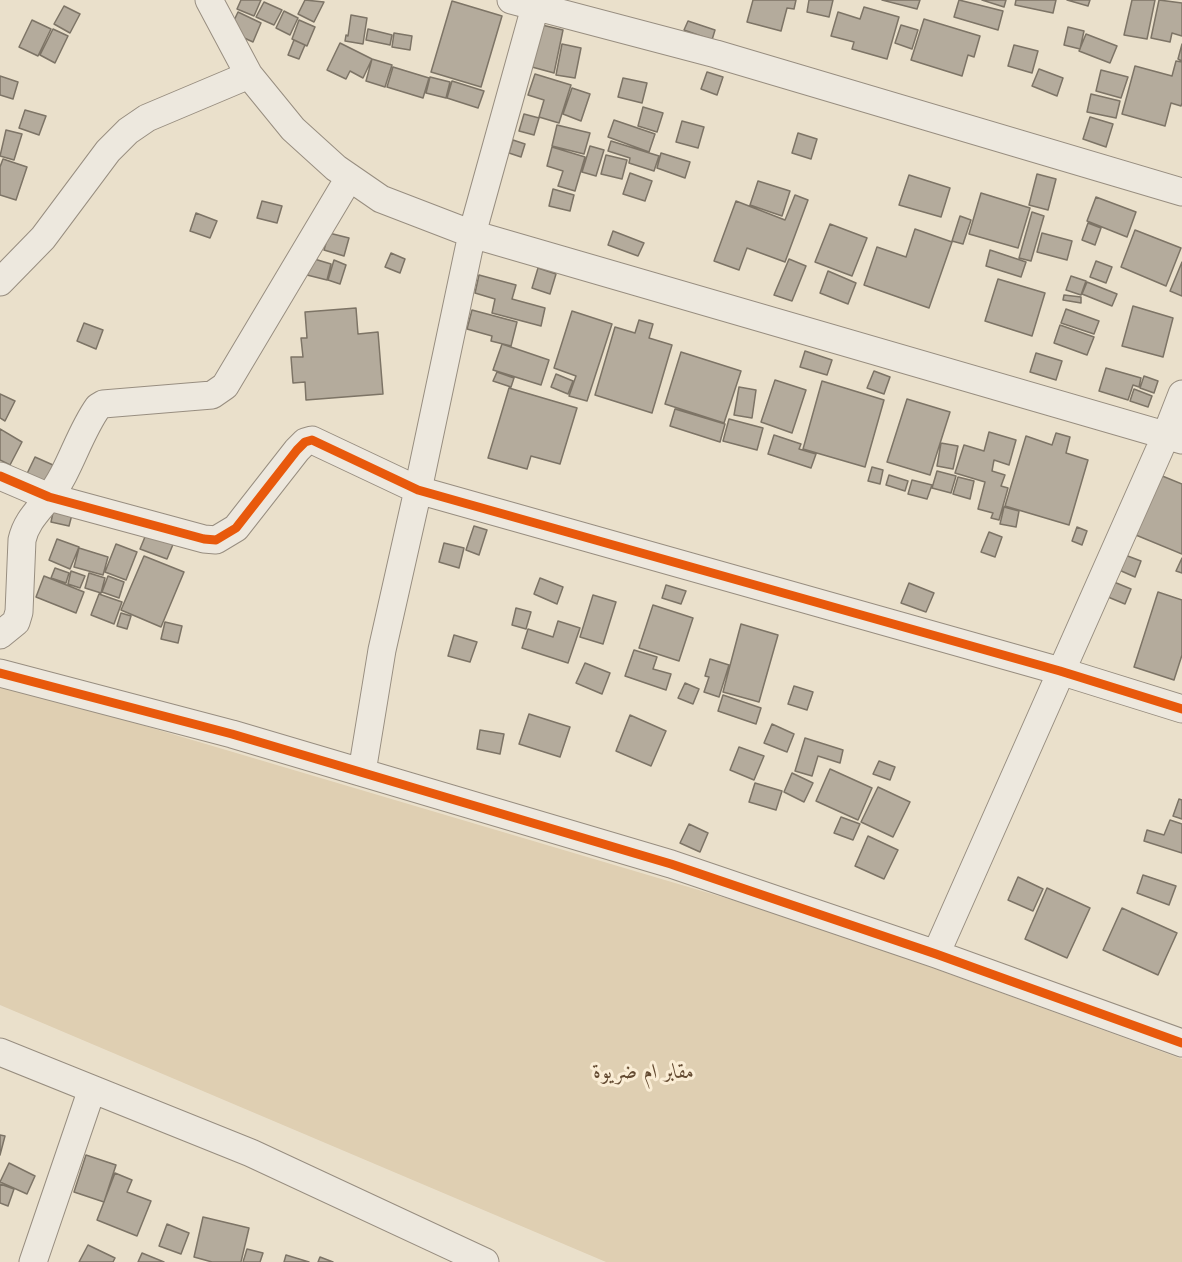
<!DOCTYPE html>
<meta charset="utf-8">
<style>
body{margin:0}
canvas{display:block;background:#eae0cb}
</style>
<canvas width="1182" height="1262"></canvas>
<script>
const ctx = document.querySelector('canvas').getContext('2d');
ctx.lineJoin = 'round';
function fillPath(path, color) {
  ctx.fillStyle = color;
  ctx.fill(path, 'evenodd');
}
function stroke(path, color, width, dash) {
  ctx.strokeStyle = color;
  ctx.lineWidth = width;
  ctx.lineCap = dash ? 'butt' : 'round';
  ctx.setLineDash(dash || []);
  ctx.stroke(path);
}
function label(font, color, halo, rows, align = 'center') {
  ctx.font = font + ' "Old Standard TT",Amiri,serif';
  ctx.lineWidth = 6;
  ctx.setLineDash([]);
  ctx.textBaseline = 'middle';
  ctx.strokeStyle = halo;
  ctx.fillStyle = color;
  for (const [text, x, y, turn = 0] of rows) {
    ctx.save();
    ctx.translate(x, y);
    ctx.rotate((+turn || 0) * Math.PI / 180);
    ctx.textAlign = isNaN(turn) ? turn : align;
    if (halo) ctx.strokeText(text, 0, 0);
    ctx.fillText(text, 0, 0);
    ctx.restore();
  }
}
fillPath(new Path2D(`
 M0,683L810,923L1182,1059V1262H606L0,1005Z`), '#dfcfb2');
const building = new Path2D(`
 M241,0H261L254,16L237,9Z
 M305,0L324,2L314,22L298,14Z
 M753,0H796L794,9L787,8L781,31L747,22Z
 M809,0H833L829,17L807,12Z
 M882,0H920L917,9Z
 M959,0L1003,11L998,30L954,17Z
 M982,0H1006L1004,7Z
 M1016,0H1056L1053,13L1015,5Z
 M1067,0H1090L1088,6Z
 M1132,0H1155L1147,39L1124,35Z
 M1159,0L1182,3V36L1172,33L1170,42L1151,38Z
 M452,1L502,16L481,87L431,72Z
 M264,2L282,10L274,25L256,17Z
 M64,6L80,14L70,33L54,24Z
 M864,7L899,17L887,59L852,49L854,42L831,36L838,12L860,19Z
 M284,11L298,18L290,35L276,28Z
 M238,12L261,23L253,42L229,31Z
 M351,15L367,18L363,44L345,41L346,35L348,36Z
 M924,19L980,36L974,57L968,55L962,76L911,60Z
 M32,20L51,29L38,56L19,47Z
 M299,20L315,27L307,46L292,39Z
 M688,21L715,30L712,40L684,30Z
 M542,25L563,30L554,73L532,67Z
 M901,25L918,30L912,49L895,43Z
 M1068,27L1084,31L1080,49L1064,45Z
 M53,29L68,36L55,63L40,55Z
 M368,29L392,35L390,45L366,40Z
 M394,33L412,36L410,50L392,47Z
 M1086,34L1117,46L1110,63L1079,51Z
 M294,40L305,45L299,59L288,55Z
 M340,43L372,59L363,78L350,71L346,79L327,70Z
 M562,44L581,48L575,78L556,75Z
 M1182,44V61L1178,59Z
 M1014,45L1038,51L1032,73L1008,66Z
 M372,59L392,65L385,87L366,81Z
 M1176,61L1182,62V103L1181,106L1171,103L1165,126L1122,114L1135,66L1172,76Z
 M393,67L429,78L423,98L387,87Z
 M1039,69L1063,78L1057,96L1032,86Z
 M1101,70L1128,77L1121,98L1096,91Z
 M707,72L723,77L717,95L701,89Z
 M535,74L571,85L559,123L539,117L544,100L528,95Z
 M0,76L18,82L13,99L0,95Z
 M430,77L450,82L446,98L426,93Z
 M623,78L647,83L642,103L618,97Z
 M452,81L484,91L478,108L447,98Z
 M572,88L590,94L581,121L563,114Z
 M1091,94L1120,101L1116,118L1087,112Z
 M643,107L663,113L657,132L638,126Z
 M25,110L46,116L39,135L19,128Z
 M524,114L539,118L534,135L519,131Z
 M1090,117L1113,124L1106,147L1083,139Z
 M614,120L655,134L649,152L608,137Z
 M682,121L704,127L698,148L676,142Z
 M557,125L590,133L584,154L552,146Z
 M6,130L22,134L14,160L0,156Z
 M798,133L817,139L811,159L792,153Z
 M513,140L525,144L521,157L509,153Z
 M611,141L659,156L654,171L629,163L630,158L608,151Z
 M590,146L604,150L596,176L582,172Z
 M552,147L585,157L575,191L558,186L563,171L547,166Z
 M661,153L690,162L685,178L657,168Z
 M606,155L627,160L622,179L601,174Z
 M3,159L27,167L16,200L0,195V167Z
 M630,173L652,181L645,201L623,194Z
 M1037,174L1056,179L1048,210L1029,205Z
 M909,175L950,188L941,217L899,205Z
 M758,181L790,191L782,216L750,205Z
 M553,189L574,195L570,211L549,206Z
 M981,193L1030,208L1018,248L969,234Z
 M795,195L808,200L785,262L747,248L739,270L714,261L736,201L785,220Z
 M1096,197L1136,212L1127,237L1087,221Z
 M262,201L282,206L277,223L257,218Z
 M1032,212L1044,216L1031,261L1019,258Z
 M196,213L217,221L210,238L190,231Z
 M960,216L971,220L963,244L952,241Z
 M1088,223L1101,228L1095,245L1082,240Z
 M830,224L867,238L852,276L815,262Z
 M915,229L952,242L929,308L864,285L877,247L906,257Z
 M1135,230L1181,248L1166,286L1121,267Z
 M613,231L644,243L638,256L608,245Z
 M329,233L349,238L344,256L324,250Z
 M1042,233L1072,241L1067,260L1037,252Z
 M990,250L1026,262L1021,277L986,266Z
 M391,253L405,259L400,273L385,267Z
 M311,258L331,264L327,280L307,275Z
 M789,259L806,266L792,301L774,295Z
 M334,260L346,265L340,284L328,280Z
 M1096,261L1112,267L1106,283L1090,277Z
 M1182,262V296L1170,291Z
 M538,268L556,274L550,294L532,288Z
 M828,271L856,283L848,304L820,293Z
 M479,275L516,285L512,299L545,308L541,326L492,313L495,299L475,293Z
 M1071,276L1086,281L1081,295L1066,290Z
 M998,279L1045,293L1032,336L985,321Z
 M1087,282L1117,294L1112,306L1082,294Z
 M1064,295L1081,297V303L1063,300Z
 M1133,306L1173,318L1163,357L1122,346Z
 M356,308L358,334L378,332L383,394L306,400L305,382L293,383L291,357H303L301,338H307L305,312Z
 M1066,309L1099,321L1094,334L1061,323Z
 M472,310L517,322L511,346L491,341L492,336L467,329Z
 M572,311L612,324L587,401L569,396L576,376L554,368Z
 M639,320L653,324L649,338L672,345L652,413L595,395L615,327L635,333Z
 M84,323L103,330L96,349L77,341Z
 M1060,325L1094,337L1087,355L1054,343Z
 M502,344L549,360L541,385L493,370Z
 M805,351L832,360L827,375L800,367Z
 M681,352L741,371L724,423L665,404Z
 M1036,353L1062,361L1056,380L1030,372Z
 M1106,368L1141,378L1139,387L1133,385L1128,400L1099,391Z
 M874,371L890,377L884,394L867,388Z
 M497,372L514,378L511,387L493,381Z
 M556,374L573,381L568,394L551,387Z
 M1144,376L1158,381L1154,393L1140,388Z
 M775,380L806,390L792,433L761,422Z
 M822,381L884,400L865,467L803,449Z
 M739,387L756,390L752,418L734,415Z
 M509,388L577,408L560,464L531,456L527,469L488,458Z
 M1134,389L1152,396L1148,407L1130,401Z
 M0,394L15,401L5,421L0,418Z
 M907,399L950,412L930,475L887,462Z
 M675,409L725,424L720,442L670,426Z
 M729,419L763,428L757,450L723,441Z
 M0,429L22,442L10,465L0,460Z
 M989,432L1016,440L1009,465L994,460L992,471L1005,475L1001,486L1008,488L999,520L991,518L993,513L978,509L985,482L955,473L964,445L984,451Z
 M1056,433L1070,437L1066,453L1088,460L1069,525L1005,506L1026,436L1052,445Z
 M774,435L801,444L799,449L816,454L811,468L768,454Z
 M941,443L958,446L953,469L937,466Z
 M35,457L53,465L42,488L24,480Z
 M872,467L883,470L880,484L868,481Z
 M937,471L956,476L951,493L932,488Z
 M1155,473L1182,484V554L1131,533Z
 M889,475L908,481L905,491L886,485Z
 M958,477L974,481L970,499L953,494Z
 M912,480L932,485L927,499L908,494Z
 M55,503L74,507L69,526L51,522Z
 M1004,507L1019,511L1016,527L1000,524Z
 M474,526L487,530L479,555L466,550Z
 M1077,527L1087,531L1082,545L1072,541Z
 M147,532L174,542L167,559L140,549Z
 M989,532L1002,537L995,557L981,552Z
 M57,539L79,547L70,569L49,560Z
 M444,543L464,548L459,568L439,562Z
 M116,544L137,552L126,580L105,572Z
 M79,548L108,557L103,575L74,567Z
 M1125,555L1141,561L1135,577L1119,570Z
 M144,556L184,572L161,627L121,610Z
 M1182,558V573L1176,571Z
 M55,568L69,573L66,583L51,578Z
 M71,571L85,576L80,588L68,584Z
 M89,573L105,578L101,593L85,588Z
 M44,576L84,592L76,613L36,597Z
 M108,576L124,582L119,598L102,592Z
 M540,578L563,587L557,604L534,594Z
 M1114,582L1131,589L1125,604L1108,597Z
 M909,583L934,593L926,612L901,603Z
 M666,585L686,591L681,604L662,598Z
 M1158,592L1182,600V655L1174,680L1134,667Z
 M99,594L122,602L114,624L91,615Z
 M593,595L616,602L603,644L580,637Z
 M653,605L693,618L679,661L639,648Z
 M516,608L531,612L526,629L512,625Z
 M121,613L131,616L127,629L117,626Z
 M558,621L580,628L568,663L522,648L528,629L553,637Z
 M165,622L182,626L178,643L161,639Z
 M741,624L778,635L759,702L723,692Z
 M454,635L477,642L470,662L448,656Z
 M634,650L657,657L653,669L671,674L666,690L625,676Z
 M710,659L729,665L719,697L704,692L709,677L705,676Z
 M585,663L610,673L602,694L576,683Z
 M685,683L699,689L693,704L678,698Z
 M794,686L813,692L807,710L788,704Z
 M723,695L761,708L756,724L718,711Z
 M529,714L570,727L560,757L519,744Z
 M630,715L666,731L651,766L616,751Z
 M772,724L794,734L787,752L764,743Z
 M480,730L504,734L500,754L477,749Z
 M805,738L843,750L840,763L818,756L812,776L795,771Z
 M739,747L764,756L754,780L730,770Z
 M879,761L895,767L890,780L873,774Z
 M830,769L872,788L858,820L816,801Z
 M792,773L813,783L804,802L784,792Z
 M755,783L782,791L776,810L749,802Z
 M878,787L910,802L893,837L861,822Z
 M1179,799L1182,800V819L1173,816Z
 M841,817L860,824L853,840L834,833Z
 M1170,820L1182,824V853L1144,841L1147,830L1164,835Z
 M689,824L708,833L700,852L680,843Z
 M868,836L898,850L884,879L855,866Z
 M1143,875L1176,886L1169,905L1137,893Z
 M1018,877L1043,889L1033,911L1008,900Z
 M1047,888L1090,908L1067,958L1025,939Z
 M1122,908L1177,933L1158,975L1103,950Z
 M0,1135L5,1136L0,1155Z
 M86,1155L116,1165L104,1202L74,1192Z
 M9,1163L35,1176L27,1194L0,1182Z
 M115,1173L132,1180L127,1192L151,1201L137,1236L97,1220Z
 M0,1184L14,1189L8,1206L0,1203Z
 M203,1217L249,1228L241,1262H212L194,1257Z
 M167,1224L189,1233L181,1254L159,1246Z
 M88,1245L115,1258L113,1262H79Z
 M247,1249L263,1253L260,1262H243Z
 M142,1253L164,1262H138Z
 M286,1255L309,1262H284Z
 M320,1257L333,1262H318Z`);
fillPath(building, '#b4ab9c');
stroke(building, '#7d7466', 1.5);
const minor = new Path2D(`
 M209,0L249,75L293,129L336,168L381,199L472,234L1182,440
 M511,0L716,54L1182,192
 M0,282L43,238L108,151L128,131L147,118L249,75
 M0,476L49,497L204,539L216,540L236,528L297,450L305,442L312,440L418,490L1060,671L1182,709
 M0,635L16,622L19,612L22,540C26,522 37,512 49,497C70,471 78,435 98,407L103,404L212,395L225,386L349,178
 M0,673L232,734L671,864L936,954L1182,1043
 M362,772L382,650L418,490L472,234L537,0
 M936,954L1166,435L1182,394
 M0,1052L251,1153L485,1262
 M33,1262L92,1089`);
stroke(minor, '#988e80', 29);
stroke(minor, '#ede8de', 27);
stroke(new Path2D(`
 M0,476L49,497L204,539L216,540L236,528L297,450L305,442L312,440L418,490L1060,671L1182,709
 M0,673L232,734L671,864L936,954L1182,1043`), '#e8590c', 9);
label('italic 21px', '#644b32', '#faedd5', [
 ["مقابر ام ضريوة",644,1072]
]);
</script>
